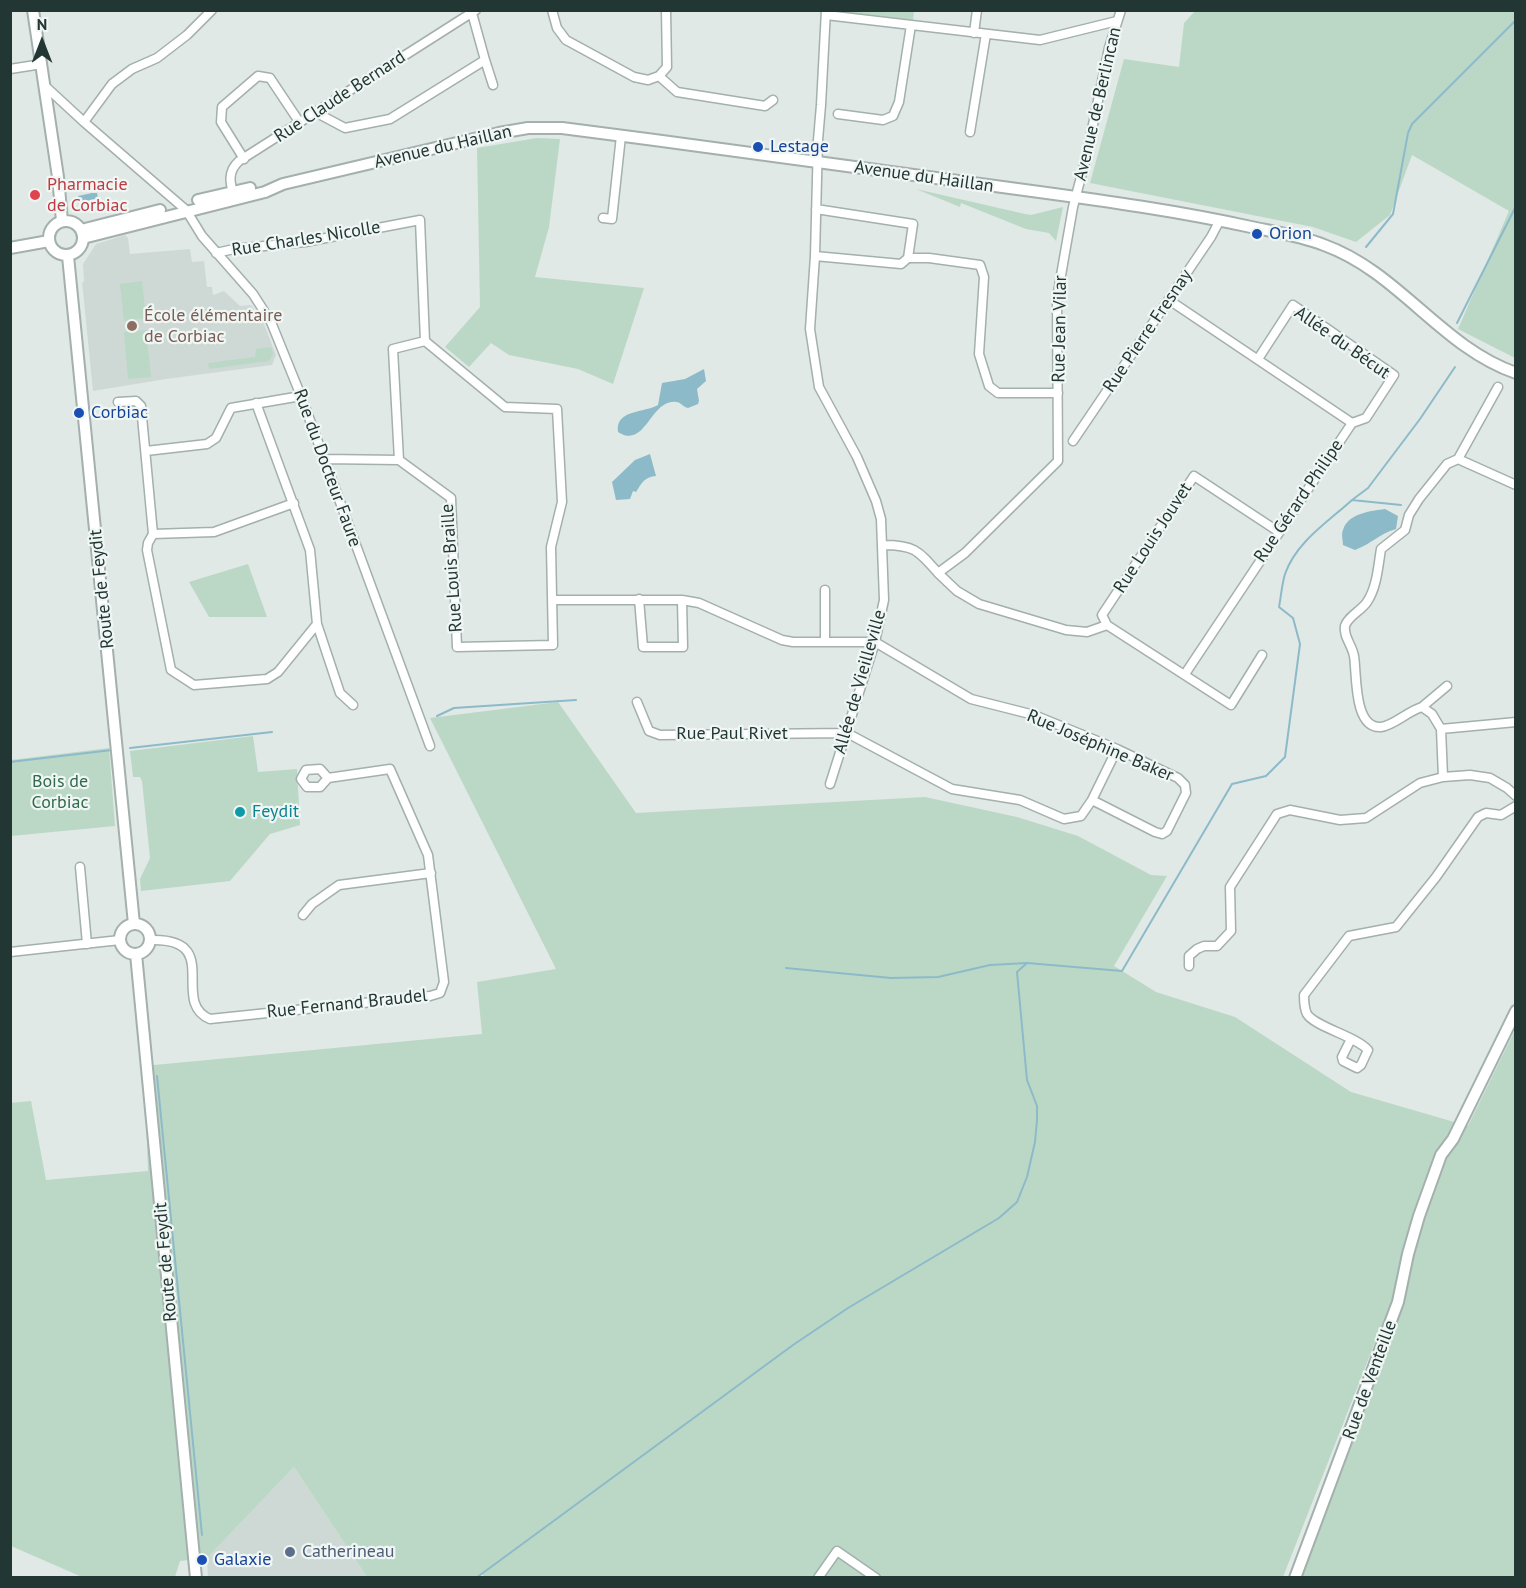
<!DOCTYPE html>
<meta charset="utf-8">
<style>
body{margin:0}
#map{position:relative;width:1526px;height:1588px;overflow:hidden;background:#e0e9e6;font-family:"PT Sans",sans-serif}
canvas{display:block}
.frame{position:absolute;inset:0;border:12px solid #223734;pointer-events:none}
.north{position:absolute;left:12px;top:12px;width:60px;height:60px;-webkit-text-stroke:4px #f0f6f4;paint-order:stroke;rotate:0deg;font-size:16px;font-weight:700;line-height:24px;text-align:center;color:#223734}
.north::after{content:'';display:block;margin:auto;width:21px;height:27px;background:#223734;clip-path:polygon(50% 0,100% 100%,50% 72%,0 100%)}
</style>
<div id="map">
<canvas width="1526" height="1588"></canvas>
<div class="frame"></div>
<div class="north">N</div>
</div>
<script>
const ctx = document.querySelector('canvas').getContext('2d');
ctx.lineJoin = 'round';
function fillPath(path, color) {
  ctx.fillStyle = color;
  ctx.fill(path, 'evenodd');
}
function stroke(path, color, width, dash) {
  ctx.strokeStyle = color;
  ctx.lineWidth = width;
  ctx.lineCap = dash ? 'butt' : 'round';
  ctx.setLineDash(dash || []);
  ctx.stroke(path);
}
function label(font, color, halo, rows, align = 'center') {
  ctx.font = font + ' "PT Sans",sans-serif';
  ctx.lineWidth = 4.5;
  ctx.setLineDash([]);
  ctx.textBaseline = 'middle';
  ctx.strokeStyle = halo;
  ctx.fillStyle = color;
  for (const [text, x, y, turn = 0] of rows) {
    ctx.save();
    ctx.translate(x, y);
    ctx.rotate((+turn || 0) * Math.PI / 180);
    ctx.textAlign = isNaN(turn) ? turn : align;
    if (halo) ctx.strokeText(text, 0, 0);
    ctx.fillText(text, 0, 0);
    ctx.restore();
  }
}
fillPath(new Path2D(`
 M125,235L128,238L130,254L190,249L192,262L204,261L207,287H212L213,295L224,291L240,306L251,305L264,324L276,355L272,365L166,379L93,391L82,282H84L83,264L96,244Z
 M294,1467L367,1577H208L207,1558Z`), '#ced9d5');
fillPath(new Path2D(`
 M1196,10L1515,11V358L1458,329L1509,211L1412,155L1390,215L1356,242L1313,227L1090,183L1124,59L1179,67L1184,23Z
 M834,11H914L913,20Z
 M537,138L560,139L549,227L535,277L644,288L613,384L578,369L509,355L491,343L469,367L445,347L480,307L477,148Z
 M916,189L1025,214L1031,215L1063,207L1056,241L1049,233L1026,229L961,203L960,207Z
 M142,281L146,318L124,321L120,284Z
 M146,330L151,377L128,379L124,332Z
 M271,347L273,354L269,361L209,369L208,363L255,357L256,349Z
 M248,564L267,617H209L189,582Z
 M558,702L636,813L925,797L1017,817L1078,836L1151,875L1167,876L1114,966L1156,992L1235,1017L1351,1092L1468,1126L1515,1030V1577H1302L1391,1341L1379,1332L1283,1577L487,1578L481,1574L476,1578L367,1577L294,1467L207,1558L180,1561L175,1577H82L11,1546L10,1103L31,1101L46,1180L148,1171L144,1066L482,1034L477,982L556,969L430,718Z
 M253,736L258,772L297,769L300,825L270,834L230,881L141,891L140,879L150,858L142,781L140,777H133L130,751Z
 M109,748L115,826L11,836V760Z`), '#bbd8c6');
fillPath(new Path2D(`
 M92,193H97L98,198L80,203L78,196Z
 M704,369L706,381L697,389L699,401L698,404L688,408C683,407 681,402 676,402C650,399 646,450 618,432C615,409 645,413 658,405L662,383L685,379Z
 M650,454L656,476C644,477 642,483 636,492L633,491L630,499L616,500L612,482L635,460Z
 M1385,509L1398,516L1396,529C1379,534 1371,544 1355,550L1343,545C1343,541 1341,534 1343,530C1348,513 1371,511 1385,509Z`), '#8dbac9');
stroke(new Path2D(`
 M1366,247L1393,214L1408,133L1412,124L1516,20
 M1457,323L1516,206
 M1352,500L1368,488L1420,419L1455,367
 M437,716L454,708L576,700
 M130,748L272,732
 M10,762L112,750
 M786,968L891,978L938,977L990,965L1027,963
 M157,1076L202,1535
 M476,1578L793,1345L848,1308L999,1218L1017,1202L1027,1177L1035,1142L1037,1120V1106L1027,1080L1017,972L1027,963L1122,971L1232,784L1266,776L1285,757L1300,644L1293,618L1279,607C1281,596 1282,584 1285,574C1296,542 1328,522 1352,500L1401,505`), '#8dbac9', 2);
const minor = new Path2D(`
 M552,10L557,28L566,40L634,77L648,80L659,76
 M666,10L667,67L659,76L677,92L765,106L773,100
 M826,10L821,105L818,140L815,256L810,329L819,387L857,457L876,501L881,519L884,600L875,642L830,784
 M826,15L1040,40L1117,21
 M974,33L977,10
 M485,60L493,85
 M10,69L42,64
 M45,86L84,122L186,210L202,236L253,294L271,322L301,396L430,746
 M317,113L345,128L390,119L485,60L472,13
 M838,114L883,120L893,116L899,102L911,25
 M84,122L112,84L132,69L157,58L187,35L212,10
 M970,132L986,34
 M244,159L221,122L222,107L258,76L270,78L300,123
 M234,197C230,183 227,172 239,161L476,10
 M603,218L612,219L621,136
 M216,253L234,249L305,242L420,220L425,341L393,349L399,460
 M815,256L901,264L908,258L913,224L816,209
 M908,258H929L980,265L984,277L979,354L989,386L998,393H1058
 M1169,300L1352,423L1185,674
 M1258,359L1293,305L1394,375L1366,418L1352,423
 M1498,387L1458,459L1447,464L1419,499L1409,515L1405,530L1381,549C1378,567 1377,587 1367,602C1361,611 1348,616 1345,626C1343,636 1352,645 1354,656C1357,673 1353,729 1381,727C1393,726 1408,711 1422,707L1432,714L1441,729L1516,722
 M118,402L136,401L141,406L153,534L148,543L147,550L171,670L194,685L267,679L278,672L317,624
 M256,403L310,550L317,624L340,693L353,705
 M1073,441L1211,237L1220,220
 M146,451L207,444L216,438L231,408L301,396
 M324,459L399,460L451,498L457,647L553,645L551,547L562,502L557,409L505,407L425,341
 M1458,459L1516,485
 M153,534L214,532L294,503
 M883,545C914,545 918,550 938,573L965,553L1058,461L1057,298L1073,207L1086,158L1109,48L1121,10
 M938,573L957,591L979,604L1066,630L1087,632L1107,625
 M639,599L643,647H683L682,600
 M553,600H682L699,603L782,640L793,642H875L971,699L1034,715L1117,749L1178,778L1185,785L1186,793L1167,831L1162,834L1155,832L1092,800L1081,816L1064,819L1020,800L952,789L847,733L660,735L649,731L637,702
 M1107,625L1102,615L1194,476L1279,532
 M1107,625L1231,705L1262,655
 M825,641V590
 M1422,707L1447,686
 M1441,729L1443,777
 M1092,800L1117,749
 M80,867L87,944
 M303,915L312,904L339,885L431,873
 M151,940C224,938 169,1002 210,1019L430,996L440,993L444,982L428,855L390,769L328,778L320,787H307L301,779L306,770L320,769L328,778
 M10,952L120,940
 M1189,966V956L1197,949L1204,946H1217L1231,931L1230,887L1277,814L1290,810L1340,820L1366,818L1420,783L1443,777L1470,775L1490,778L1507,788L1516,796
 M1351,1039L1342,1057L1343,1061L1357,1068L1361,1065L1368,1050C1356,1036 1315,1027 1307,1014C1304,1008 1304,1001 1304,995L1349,936L1396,927L1436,877L1478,817L1486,813L1501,815L1516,806
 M818,1578L837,1551L876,1578`);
const tertiary = new Path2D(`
 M33,10L58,177L62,221
 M198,200L250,188
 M49 238a17 17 0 1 1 34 0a17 17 0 1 1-34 0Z
 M81,230L160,210
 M83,238L265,192L283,184L499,133L528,128H562C719,148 876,170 1032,191C1106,201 1178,211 1251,227C1275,232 1301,236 1324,245C1399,272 1441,347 1516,373
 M10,248L49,241
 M68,256L134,924
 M120 939a15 15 0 1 1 30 0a15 15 0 1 1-30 0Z
 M136,954L196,1578
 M1295,1578L1398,1302L1408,1254L1419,1216L1441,1155L1453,1139L1516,1011`);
stroke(minor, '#a3b0ad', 11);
stroke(tertiary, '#a3b0ad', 14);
stroke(minor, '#fff', 8);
stroke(tertiary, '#fff', 10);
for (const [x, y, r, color] of [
 [758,147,6,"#1a4fb4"],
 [35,195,6,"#e0444e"],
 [1257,234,6,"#1a4fb4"],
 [132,326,6,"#8d6e63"],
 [79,413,6,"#1a4fb4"],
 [240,812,6,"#0f9aa8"],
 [290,1552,6,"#5c6f8a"],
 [202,1560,6,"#1a4fb4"]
]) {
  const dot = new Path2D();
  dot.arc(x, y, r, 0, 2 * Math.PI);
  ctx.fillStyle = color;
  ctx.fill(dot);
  stroke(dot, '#f0f6f4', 2);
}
label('18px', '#223734', '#f0f6f4', [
 ["Rue Claude Bernard",340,97,-33],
 ["Avenue de Berlincan",1098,104,-77],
 ["Avenue du Haillan",443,147,-13],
 ["Avenue du Haillan",924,177,8],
 ["Rue Charles Nicolle",306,239,-9],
 ["Rue Jean Vilar",1060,329,-89],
 ["Rue Pierre Fresnay",1148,331,-56],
 ["Allée du Bécut",1342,343,35],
 ["Rue du Docteur Faure",327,468,70],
 ["Rue Gérard Philipe",1299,501,-56],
 ["Rue Louis Jouvet",1153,538,-57],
 ["Rue Louis Braille",452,568,-94],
 ["Route de Feydit",102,589,-96],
 ["Allée de Vieilleville",860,682,-74],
 ["Rue Paul Rivet",732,734],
 ["Rue Joséphine Baker",1100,746,23],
 ["Rue Fernand Braudel",347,1004,-6],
 ["Route de Feydit",166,1262,-95],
 ["Rue de Venteille",1370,1380,-70]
]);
label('18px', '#164399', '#f0f6f4', [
 ["Lestage",770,147],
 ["Orion",1269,234],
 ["Corbiac",91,413],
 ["Galaxie",214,1560]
], 'left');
label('18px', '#be3a42', '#f0f6f4', [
 ["Pharmacie",47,185],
 ["de Corbiac",47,206]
], 'left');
label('18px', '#785e54', '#f0f6f4', [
 ["École élémentaire",144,316],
 ["de Corbiac",144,337]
], 'left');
label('18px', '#316a4d', '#f0f6f4', [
 ["Bois de",60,782],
 ["Corbiac",60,803]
]);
label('18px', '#0d838f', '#f0f6f4', [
 ["Feydit",252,812]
], 'left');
label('18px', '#4e5e75', '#f0f6f4', [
 ["Catherineau",302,1552]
], 'left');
</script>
